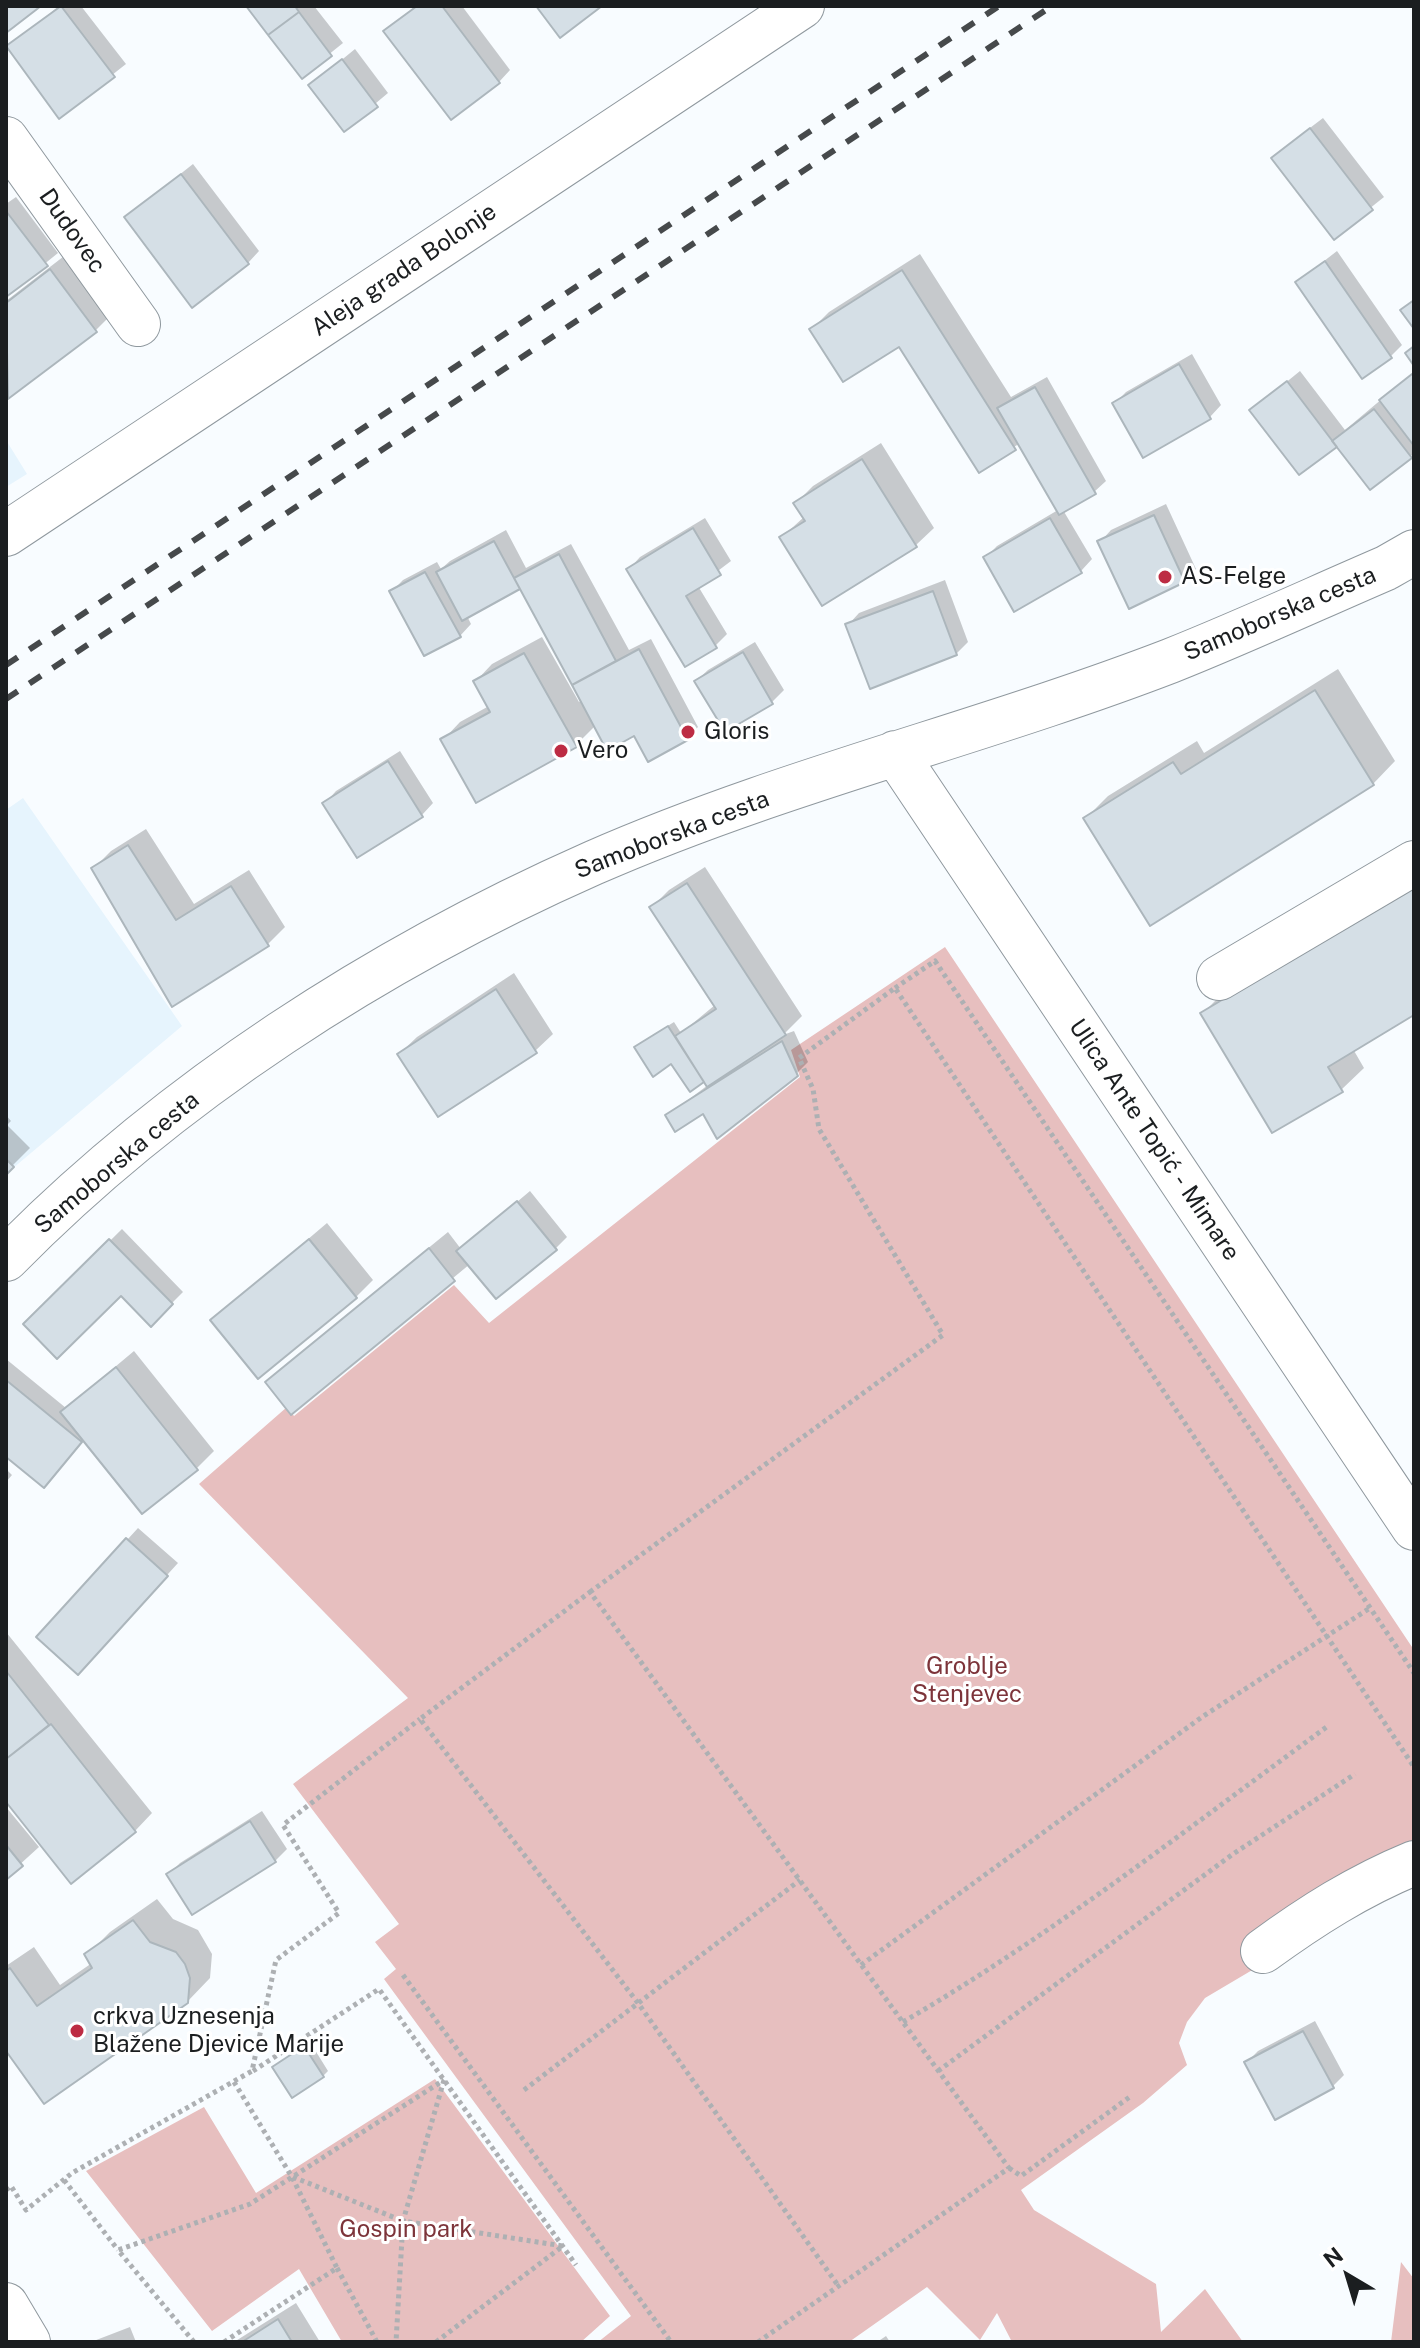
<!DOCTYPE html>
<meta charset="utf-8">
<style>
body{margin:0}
#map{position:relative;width:1420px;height:2348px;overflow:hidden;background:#f8fcff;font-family:"Public Sans",sans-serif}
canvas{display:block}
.frame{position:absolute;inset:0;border:8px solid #1b1e20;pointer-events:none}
.north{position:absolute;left:1308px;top:2236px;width:80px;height:80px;-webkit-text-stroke:6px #fff;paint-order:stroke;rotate:322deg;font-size:22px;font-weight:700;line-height:32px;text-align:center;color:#1b1e20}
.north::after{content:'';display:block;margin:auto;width:28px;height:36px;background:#1b1e20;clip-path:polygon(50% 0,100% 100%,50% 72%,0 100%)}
</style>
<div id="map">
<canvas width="1420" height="2348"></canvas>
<div class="frame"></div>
<div class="north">N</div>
</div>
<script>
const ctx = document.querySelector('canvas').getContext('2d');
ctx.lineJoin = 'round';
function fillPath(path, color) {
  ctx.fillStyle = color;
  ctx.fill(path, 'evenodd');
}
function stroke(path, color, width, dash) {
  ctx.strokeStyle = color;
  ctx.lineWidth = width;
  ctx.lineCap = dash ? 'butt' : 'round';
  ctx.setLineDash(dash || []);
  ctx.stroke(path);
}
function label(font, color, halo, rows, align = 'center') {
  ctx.font = font + ' "Public Sans",sans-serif';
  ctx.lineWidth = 6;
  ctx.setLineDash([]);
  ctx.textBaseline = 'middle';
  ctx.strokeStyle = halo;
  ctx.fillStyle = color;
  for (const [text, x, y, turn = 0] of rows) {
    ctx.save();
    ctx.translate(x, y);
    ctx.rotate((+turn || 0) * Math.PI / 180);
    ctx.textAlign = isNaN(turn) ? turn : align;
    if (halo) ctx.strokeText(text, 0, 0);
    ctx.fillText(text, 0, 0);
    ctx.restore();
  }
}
fillPath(new Path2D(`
 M6,440L27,474L6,487Z
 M23,798L182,1026L6,1174V810Z`), '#e6f4fd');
fillPath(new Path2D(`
 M945,947L1414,1650V1851L1254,1969L1205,1998L1187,2022L1179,2043L1187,2065L1143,2103L1021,2190L1034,2210L1156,2284L1161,2332L1205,2289L1243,2342H1012L997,2313L980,2340L927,2287L849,2342H598L631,2316L384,1979L396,1969L375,1942L399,1924L293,1784L408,1698L199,1484L287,1407L294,1416L454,1285L489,1323L800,1077L791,1050Z
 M435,2079L610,2316L581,2342H342L299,2269L212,2331L86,2171L204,2107L256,2193Z
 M1401,2262L1414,2279V2342H1391Z`), '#e7bfbf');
fillPath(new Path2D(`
 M59,6H81L126,64L60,116L8,48Z
 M249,6H314L343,43L302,76Z
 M416,6H462L510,70L499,82L386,31Z
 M355,49L388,93L345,129L311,85Z
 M1323,118L1384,197L1334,237L1285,147Z
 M193,164L259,251L248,263L126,217Z
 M16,197L58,253L6,295V204Z
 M1337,251L1402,345L1391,356L1297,282Z
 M68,253L113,313L96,330L8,396L6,301Z
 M920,254L1011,397L1047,377L1106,481L1094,492L1063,510L1092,559L1081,571L985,558L997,546L1058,510L1020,443L980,470L900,344L812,329L829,312Z
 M1192,354L1221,405L1210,417L1114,404L1126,392Z
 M1300,371L1345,430L1414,372V453L1410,457L1337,444L1252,410Z
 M881,443L934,528L916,545L823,604L782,537L804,517L796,503L813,486Z
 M1166,504L1196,569L1184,580L1100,542L1111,530Z
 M705,518L731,561L698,586L727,634L715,646L629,569L640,557Z
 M506,530L526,568L571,544L629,650L651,639L698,727L687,738L596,725L576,745L443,740L460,722L489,706L475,682L492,664L542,637L579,702L582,700L521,586L467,616L471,624L460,636L391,592L403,580L437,562L441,569L450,561Z
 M945,580L968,642L956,654L848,625L859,613Z
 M755,642L784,690L772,702L725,730L696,681L708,670Z
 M1338,669L1395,761L1373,784L1085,819L1108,796L1197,741L1204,753Z
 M400,751L433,803L422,815L325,803L336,791Z
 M146,829L194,904L249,870L285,927L268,944L173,1004L93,869L111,851Z
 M705,867L802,1016L783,1035L794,1031L808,1062L796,1074L704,1111L668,1115L708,1085L642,1042L674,1022L681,1033L715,1005L652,907L669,890Z
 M514,973L553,1034L535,1051L399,1054L417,1037Z
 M1225,991L1414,1013L1353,1049L1364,1068L1341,1090L1203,1013Z
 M6,1115L11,1121L7,1125L30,1148L6,1172Z
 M530,1191L567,1237L555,1249L470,1264L291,1412L267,1382L285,1365L448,1232L461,1249Z
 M327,1223L373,1280L356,1297L213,1320Z
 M122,1229L183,1292L151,1324L121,1293L26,1324Z
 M134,1351L214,1451L197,1468L84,1439L55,1474L6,1454V1359L66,1408Z
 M6,1469L12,1475L6,1482Z
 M138,1528L178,1563L89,1661L127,1540Z
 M6,1632L152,1813L135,1831L6,1799Z
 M6,1807L39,1847L6,1877Z
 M262,1811L287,1849L275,1861L169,1874L180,1863Z
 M157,1899L173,1919L198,1930L212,1954L210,1978L187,2002L6,2047V1966L34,1947L60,1985L92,1963L87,1955L110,1932Z
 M1315,2021L1344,2075L1333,2086L1246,2063L1258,2051Z
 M310,2042L328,2071L323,2076L279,2062Z
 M296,2303L320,2342H234Z
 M130,2327L136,2342H91Z
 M886,2336L890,2342H877Z`), '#0003');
const building = new Path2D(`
 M6,6H41L6,33Z
 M61,6L115,77L59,119L6,46Z
 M246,6H295L299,12L268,35Z
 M417,6H442L500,83L451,120L383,31Z
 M536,6H602L560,38Z
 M299,12L332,56L302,79L268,35Z
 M342,59L378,107L344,132L308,85Z
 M1310,128L1373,210L1334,240L1271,158Z
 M181,174L249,264L192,308L124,217Z
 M6,211L48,266L6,297Z
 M1325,261L1392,358L1362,379L1295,282Z
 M50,269L97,332L8,399L6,303Z
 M902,270L1016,450L979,473L899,347L843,382L809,329Z
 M1414,300V329L1400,310Z
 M1414,346V366L1405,353Z
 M1179,364L1211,419L1143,458L1112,403Z
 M1412,374L1414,376V446L1379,400Z
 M1287,381L1337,447L1299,475L1249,410Z
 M1035,387L1096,494L1059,515L997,408Z
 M1374,409L1412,458L1370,490L1332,441Z
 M862,459L917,547L822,606L779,537L805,521L793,503Z
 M1154,515L1185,582L1129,609L1097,541Z
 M1050,518L1082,573L1014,612L983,557Z
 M693,528L721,575L686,596L717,648L685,667L626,569Z
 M494,541L520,589L462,621L436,572Z
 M559,554L616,661L572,685L514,578Z
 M425,572L461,637L424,656L389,591Z
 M933,591L957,655L870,689L845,624Z
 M639,649L688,740L648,762L634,736L607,751L572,685Z
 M743,652L773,704L725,732L694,681Z
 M524,653L577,747L476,803L440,739L490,712L473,681Z
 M1315,690L1374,785L1150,926L1083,818L1173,762L1181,774Z
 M388,761L423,817L357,858L322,803Z
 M128,845L176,920L231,886L269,946L172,1007L91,868Z
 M687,883L786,1035L707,1087L675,1036L716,1009L649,907Z
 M1414,886V1015L1328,1067L1343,1092L1272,1133L1200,1013Z
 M496,989L537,1053L438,1117L397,1054Z
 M668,1026L704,1082L690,1092L671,1064L653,1077L634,1047Z
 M782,1041L798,1076L717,1139L703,1114L675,1132L665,1115Z
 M6,1159L14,1167L6,1175Z
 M517,1201L557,1250L496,1299L456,1251Z
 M109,1239L173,1304L151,1327L121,1296L57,1359L23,1324Z
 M309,1239L357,1298L258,1379L210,1320Z
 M429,1248L455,1281L291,1415L265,1382Z
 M116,1367L198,1470L142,1514L60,1412Z
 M6,1380L82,1442L44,1488L6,1457Z
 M126,1538L168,1576L78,1675L36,1637Z
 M6,1671L49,1725L6,1759Z
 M51,1724L136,1832L71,1884L6,1802V1759Z
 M250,1821L276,1862L192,1915L166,1874Z
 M6,1845L23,1866L6,1880Z
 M133,1920L150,1942L176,1952L185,1964L190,1978L188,2003L44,2104L6,2051V1971L10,1968L37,2006L92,1968L84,1954Z
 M1303,2031L1334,2088L1275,2120L1244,2062Z
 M304,2046L324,2077L292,2098L272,2067Z
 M278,2319L292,2342H242Z`);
fillPath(building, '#d5dfe6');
stroke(building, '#acb6bc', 2);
const minor = new Path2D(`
 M6,139L138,324
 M895,753L1414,1528
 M1219,978L1414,863
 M6,1259C171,1091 378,958 593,863C780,781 980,734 1170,661C1243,632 1314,599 1386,568L1414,552
 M1263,1951C1311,1916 1358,1886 1414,1863
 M6,2305L28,2342`);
const major = new Path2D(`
 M6,534L802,6`);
stroke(minor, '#8f989e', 46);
stroke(major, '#8f989e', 46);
stroke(new Path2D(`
 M895,988L935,961L1414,1673
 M590,1592L943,1335L819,1129L813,1089L799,1058L895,988L1414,1767
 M861,1965L1202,1717L1370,1608
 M403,1975L671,2342
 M903,2022C1052,1935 1188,1828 1328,1726
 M253,2071L379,1989L576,2265
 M938,2071L1233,1854L1355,1774
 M524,2090L800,1880
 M1009,2168L1021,2176L1131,2096
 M293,2177L403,2221L396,2342
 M64,2180L118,2250
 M6,2190L11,2186L26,2210L72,2173L252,2071L276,1960L339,1913L283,1825L420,1719
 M337,2268L377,2342
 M194,2342L118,2250L250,2204L444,2080
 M224,2342L337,2268L292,2177L234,2082
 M436,2342L563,2246L403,2221L444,2080
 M758,2342L1009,2168L590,1592L420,1719L638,2003L837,2284`), '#adb0b3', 5, [4, 4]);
stroke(minor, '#fff', 44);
stroke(major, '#fff', 44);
stroke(new Path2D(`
 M6,665L999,6
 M6,699L1052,6`), '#46494b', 6, [14, 14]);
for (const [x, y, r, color] of [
 [1165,577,8,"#bd2c43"],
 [688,732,8,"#bd2c43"],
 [561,751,8,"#bd2c43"],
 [77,2031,8,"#bd2c43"]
]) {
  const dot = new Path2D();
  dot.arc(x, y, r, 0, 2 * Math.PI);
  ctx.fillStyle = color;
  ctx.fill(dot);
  stroke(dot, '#fff', 3);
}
label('24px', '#1b1e20', '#fff', [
 ["Dudovec",72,231,55],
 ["Aleja grada Bolonje",404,270,-34],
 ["Samoborska cesta",1280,614,-23],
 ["Samoborska cesta",672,835,-21],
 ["Ulica Ante Topić - Mimare",1154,1140,56],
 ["Samoborska cesta",117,1163,-40]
]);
label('24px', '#1b1e20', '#fff', [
 ["AS-Felge",1181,577],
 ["Gloris",704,732],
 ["Vero",577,751],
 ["crkva Uznesenja",93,2017],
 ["Blažene Djevice Marije",93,2045]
], 'left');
label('24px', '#7d343a', '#fff', [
 ["Groblje",967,1667],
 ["Stenjevec",967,1695],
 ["Gospin park",406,2230]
]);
</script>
